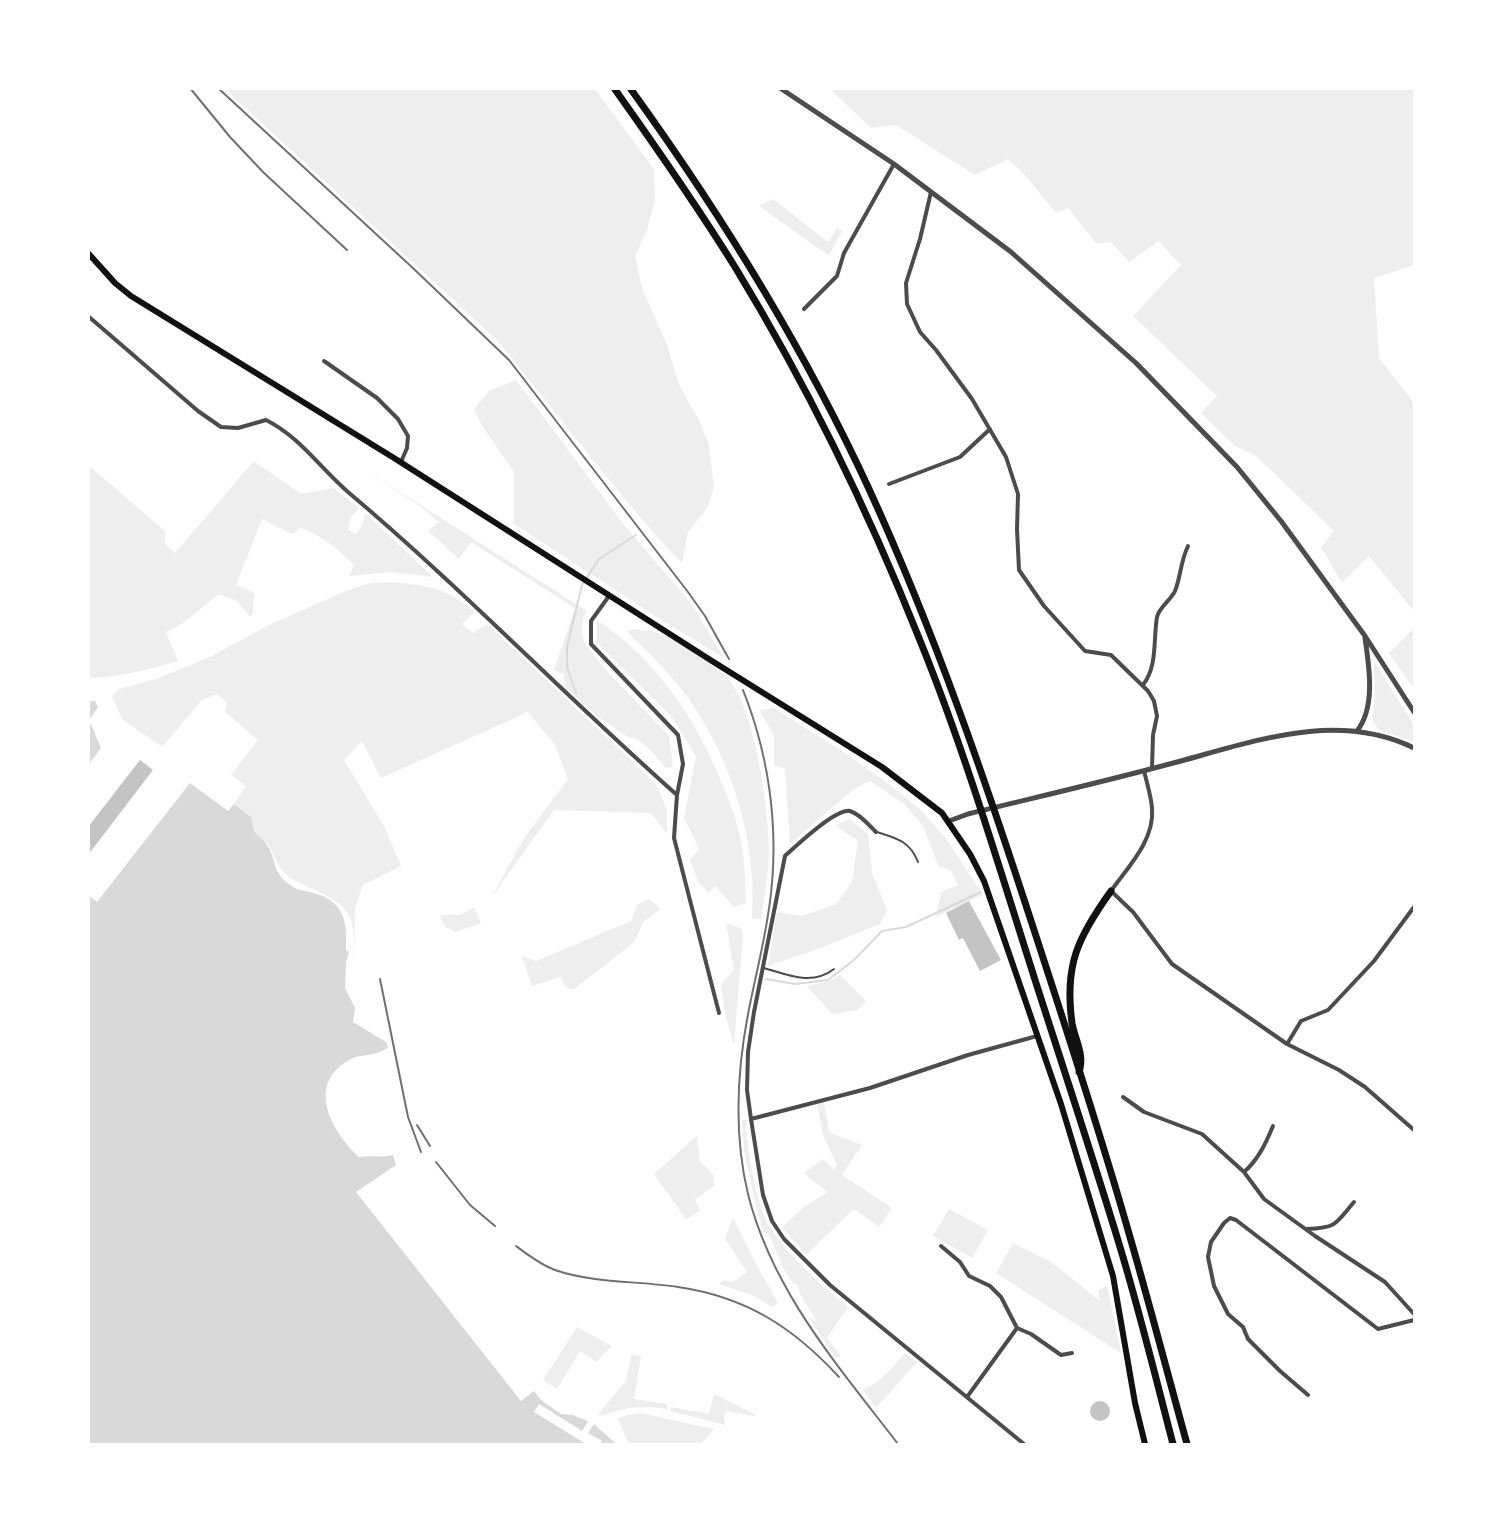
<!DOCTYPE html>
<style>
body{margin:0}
#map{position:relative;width:1503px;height:1533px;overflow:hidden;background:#fff;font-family:Merriweather,serif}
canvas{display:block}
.frame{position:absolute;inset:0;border:90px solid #fff;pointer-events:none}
</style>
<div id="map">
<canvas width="1503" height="1533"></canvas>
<div class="frame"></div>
</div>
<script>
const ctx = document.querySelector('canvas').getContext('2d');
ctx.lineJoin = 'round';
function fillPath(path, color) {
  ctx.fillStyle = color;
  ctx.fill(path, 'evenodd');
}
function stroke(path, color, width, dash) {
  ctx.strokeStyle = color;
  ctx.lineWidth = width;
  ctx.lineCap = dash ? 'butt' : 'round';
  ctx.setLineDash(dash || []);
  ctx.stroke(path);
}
fillPath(new Path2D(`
 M225,89H595L654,169L655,199L647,230L635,256L642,288L668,347L679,385L700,422L709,445L714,488L707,508L688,532L682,563L658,538L601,470L499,342Z
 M830,89H1414V265L1374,278L1379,358L1414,403V611L1369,556L1342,583L1321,547L1334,531L1256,456L1235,446L1201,413L1217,396L1133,316L1181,265L1159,241L1129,262L1111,242L1097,244L1068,208L1056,213L1025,175L1008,159L975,175L896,125L871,128Z
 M773,199L828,242L837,228L842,231L829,256L759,206Z
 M516,380L624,525L690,602L724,658L652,614L514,524V472L482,426L474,409L489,391Z
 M254,461L301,494L334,488L359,508L351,517L348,530L356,534L363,524L365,513L433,577L392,572L349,576L354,565C338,549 323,536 301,528L292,534L262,519L236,585L254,593L253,615L249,616L237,601L219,594L183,623L166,632L178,661C148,670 120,677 89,678V466L165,531V544L175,553Z
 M359,466L587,611L583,619L582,634L584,642L605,669L669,736L673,767L666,768C657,758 643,738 628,737L598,717L565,687L564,674L554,670L575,608L471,542L459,559L428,531L439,522L418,505Z
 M394,582C430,586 446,588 475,612L462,624L473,633L487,624L656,784L667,810V834L651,813L554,810L491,898L524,838L568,779L555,745L528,712L381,778L362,741L344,760L385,828L401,866L363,885L355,908L354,964C353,949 356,927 348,914C336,893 305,890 287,875C276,866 275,854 267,844C259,834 252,834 252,818L234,804L246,786L231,775L258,740L225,712L227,703L217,694L202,700L162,747L122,719L112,696L119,689L156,679L210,657L267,626L348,590L371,583Z
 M597,620C657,660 697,720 723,786C731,805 739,827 742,848C745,866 745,885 746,903L734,907L715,886L709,893L699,883L690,860L699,849L684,818L696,756L672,717L597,643Z
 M1414,628V689L1389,653Z
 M634,629C643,630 652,631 661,634C671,637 718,668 726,676C755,705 770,815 769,856C768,877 764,898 761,919H752C752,906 753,892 752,878C748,815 725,750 688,698C670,673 648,652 626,631Z
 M1374,661L1414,725V742L1379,730L1372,720L1375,697Z
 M774,708L845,753L890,785L920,809L947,840L983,895L936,917L941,892L958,885L951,870L939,867L923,826L903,803L870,781L854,789L790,844L785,769L774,765V735L759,710Z
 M850,819L868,834L872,873L887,910L880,924L823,947L768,966L777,912L802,916L836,904L852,882L858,841L835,825Z
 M649,899L661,909L643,922L636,939L632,944L573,990L565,987L561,977L532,986L522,956L536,961L631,921L637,905Z
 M474,907L481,923L456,932L445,927L440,915H460Z
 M726,923L742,929L743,935L734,1045L725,1014L721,984L734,970Z
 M840,975L866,1001L858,1010L832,1014L807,986L830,981Z
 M824,1102L829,1132L862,1145L842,1175L892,1208L879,1227L854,1209L806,1255L782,1227L803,1208L827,1192L804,1173L823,1159L834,1170L837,1165L823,1135L817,1104Z
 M742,1120H746C747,1149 755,1202 770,1228C784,1251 826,1290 848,1307L827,1338L841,1356L836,1358L808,1317L816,1321C810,1308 800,1299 797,1284H794L783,1268L770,1236L764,1232L759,1219L744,1151Z
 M697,1136L700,1162L713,1174L714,1186L695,1199L700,1211L686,1219L654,1174Z
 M949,1209L988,1230L972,1258L933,1236Z
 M733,1218L756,1264L778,1303L772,1307L754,1296L719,1284L724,1280L733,1282L747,1272L725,1239Z
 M1013,1243L1050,1261L1100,1301L1098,1291L1107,1285L1121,1353L996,1273Z
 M577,1327L612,1346L596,1362L580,1351L557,1389L543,1380Z
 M905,1353L917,1362L876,1408L863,1390C881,1382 893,1367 905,1353Z
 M631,1355L641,1356L634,1399L667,1404L668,1409C641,1406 627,1406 602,1416L598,1414L626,1381Z
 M714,1394L756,1415L755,1416L727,1411L724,1415L725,1425L670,1411L671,1407L709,1414Z
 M641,1413L714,1429L701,1444H633L628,1442L618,1419L628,1415Z`), '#eee');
fillPath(new Path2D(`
 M89,701H95L98,707L89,720L101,748L89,764Z
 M190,783L228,811L234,804L252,818C252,837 261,834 267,845C276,859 272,869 286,882C301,894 306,889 320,895C346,905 347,926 346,950L349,952L346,962L345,988L355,1008L353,1022L386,1042L388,1047C377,1057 361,1053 349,1060C305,1085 332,1132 359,1157C370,1155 381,1158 393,1155L396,1165L356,1192L521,1401L534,1391L541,1400L561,1414L573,1415L594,1424L616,1444H89L88,895L97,902Z`), '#d9d9d9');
fillPath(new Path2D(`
 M539,1404L582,1431L589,1420L594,1424L588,1433L602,1441L600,1444H586L534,1412Z`), '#fff');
stroke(new Path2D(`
 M576,693L567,667V647L582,585L599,559L636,535
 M766,979L795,984L828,980L854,960L882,931L906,927L981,892`), '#d9d9d9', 2);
fillPath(new Path2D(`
 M140,760L153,770L88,855V827Z
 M969,901L1001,960L980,971L963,938L959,940L946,913Z
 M1090 1411a10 10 0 1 1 20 0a10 10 0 1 1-20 0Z`), '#c4c4c4');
stroke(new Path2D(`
 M877,832C896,838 910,841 918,862
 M764,968C788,975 812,986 834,969`), '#4c4c4c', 2);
stroke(new Path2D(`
 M931,192L920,239L906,283L907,304L920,332L936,350L972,399L1006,457L1018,494L1017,529L1019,570L1044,606L1085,651L1111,655L1148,691L1154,701L1157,716L1153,735L1152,768
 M804,309L837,276L844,253L894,164
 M88,316L198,411L221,427L238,428L266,420C300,437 320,468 348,492C462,588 565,696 677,795
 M324,361L377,398L398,419L408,436L407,448L401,462
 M889,484L960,457L990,429
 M609,596L591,621V644L678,735L683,764L677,795L674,838L719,1013
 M1143,685C1158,665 1153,640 1157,617C1159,607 1171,600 1175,591C1181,576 1180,563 1188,546
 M1144,771C1147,783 1151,796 1152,808C1155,840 1128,867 1111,891L1133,912L1172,964L1287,1044L1339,1070L1365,1087L1414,1130
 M876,832C869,825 860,814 850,811C836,808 796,846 785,856L754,1012L748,1052L747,1090L751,1119L763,1195L772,1221L784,1239L830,1285L1024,1444
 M1287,1044L1301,1021L1328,1010L1374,961L1414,907
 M1123,1097L1144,1112L1202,1134L1244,1172L1264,1199L1315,1236L1385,1282L1414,1314
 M751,1119L870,1088L968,1055L1037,1036
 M1244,1172C1258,1160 1266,1143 1273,1126
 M1307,1229C1337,1228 1335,1224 1354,1202
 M941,1246L960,1262L969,1276L990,1286L1001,1297L1017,1328L967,1397
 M1017,1328L1031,1334L1061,1355L1072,1353
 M1308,1395L1280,1371L1248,1339L1243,1327L1228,1314L1214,1286L1208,1257L1211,1242L1224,1223L1230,1218L1236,1220L1378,1329L1414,1320`), '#4c4c4c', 4);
stroke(new Path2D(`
 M780,88L894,164L1011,252L1136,363L1237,467L1281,521L1365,636L1414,712
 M1357,731C1376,707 1369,666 1365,638
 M949,821L968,814C1033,798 1098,783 1162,766C1245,745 1332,708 1414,748`), '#4c4c4c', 5);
stroke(new Path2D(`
 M88,253L115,283L131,296L394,458L712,661L882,767L942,813L970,854L984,881L1061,1104L1113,1276L1135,1403L1145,1444`), '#111', 6);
stroke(new Path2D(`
 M614,88C656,147 697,206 735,267C807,385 868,510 919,638C965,751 999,867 1036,983C1063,1067 1091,1152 1117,1237C1138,1305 1155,1375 1173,1444
 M630,88C721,214 804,348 869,489C935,633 986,782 1035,933C1068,1034 1101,1135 1130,1237C1150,1306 1168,1375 1187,1444
 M1079,1072C1085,1055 1075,1040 1072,1023C1064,965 1078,937 1111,891`), '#111', 7);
stroke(new Path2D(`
 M190,88L230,137L263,172L347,250
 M218,88L415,270L509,360L688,592L705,616L729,659
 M743,690C772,763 781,843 767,921C762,952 754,983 748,1014C737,1072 734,1136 748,1194C772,1291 839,1367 898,1444
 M380,979L408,1117L421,1152
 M417,1125L430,1146
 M436,1162L470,1205L495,1226
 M516,1246C528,1255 541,1265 555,1270C592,1283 639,1281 678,1287C746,1297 793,1327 839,1377`), '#707070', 2);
</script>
